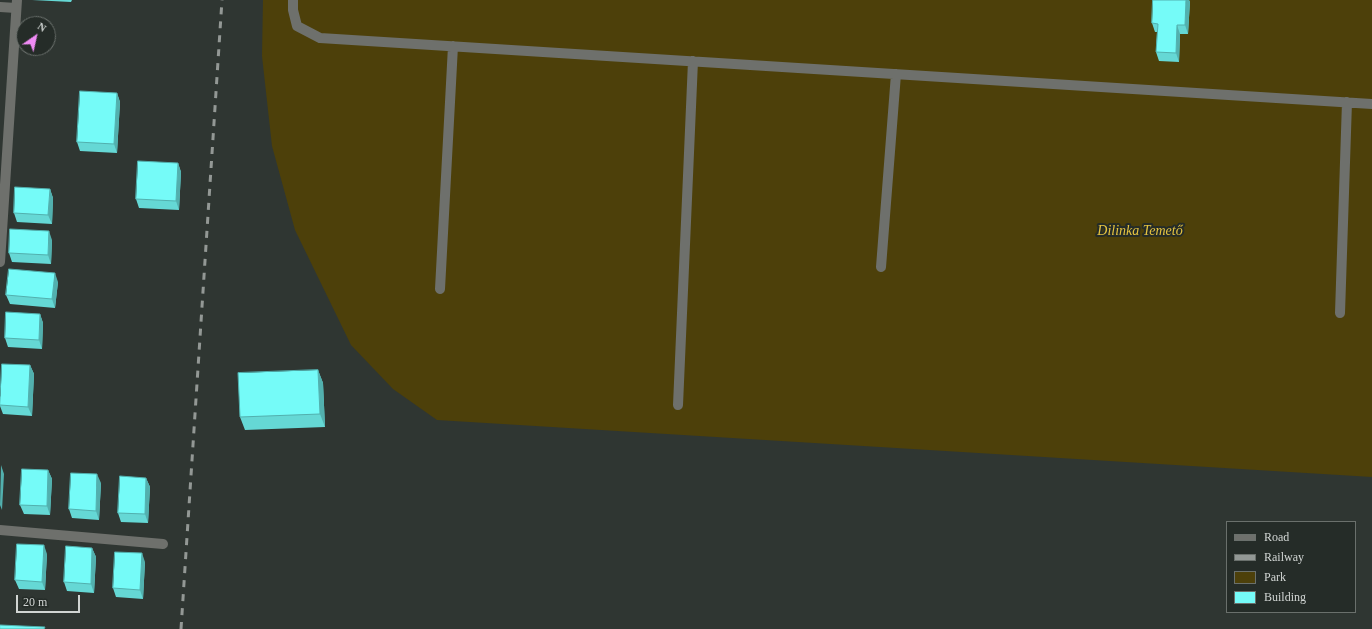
<!DOCTYPE html>
<meta charset="utf-8">
<style>
body{margin:0}
#map{position:relative;width:1372px;height:629px;overflow:hidden;background:#2f3632;font-family:Georgia,serif}
canvas{display:block}
.legend{position:absolute;left:1226px;top:521px;width:130px;height:92px;box-sizing:border-box;background:#252c28;border:1px solid #6a706c;margin:0;padding:5px 7px;list-style:none;font-size:12px;color:#d1d5d3}
.legend li{display:flex;align-items:center;gap:8px;height:20px}
.legend b{width:20px;border:1px solid #6a706c}
.north{position:absolute;left:16px;top:16px;width:40px;height:40px;box-sizing:border-box;background:#252c28;border:1px solid #6a706c;border-radius:50%;rotate:34deg;font-size:11px;font-weight:700;line-height:16px;text-align:center;color:#d1d5d3}
.north::after{content:'';display:block;margin:auto;width:14px;height:18px;background:#f08bf5;clip-path:polygon(50% 0,100% 100%,50% 72%,0 100%)}
.scale{position:absolute;left:16px;top:595px;width:64px;height:18px;box-sizing:border-box;border:2px solid #d1d5d3;border-top:0;padding-left:5px;font-size:12px;line-height:14px;white-space:nowrap;color:#d1d5d3;-webkit-text-stroke:3px #252c28;paint-order:stroke}
</style>
<div id="map">
<canvas width="1372" height="629"></canvas>
<ul class="legend">
<li><b style="height:5px;background:#6e706c"></b>Road</li>
<li><b style="height:5px;background:#939895"></b>Railway</li>
<li><b style="height:11px;background:#4d400a"></b>Park</li>
<li><b style="height:11px;background:#75fbf8"></b>Building</li>
</ul>
<div class="north">N</div>
<div class="scale">20 m</div>
</div>
<script>
const ctx = document.querySelector('canvas').getContext('2d');
ctx.lineJoin = 'round';
function fillPath(path, color) {
  ctx.fillStyle = color;
  ctx.fill(path, 'evenodd');
}
function stroke(path, color, width, dash) {
  ctx.strokeStyle = color;
  ctx.lineWidth = width;
  ctx.lineCap = dash ? 'butt' : 'round';
  ctx.setLineDash(dash || []);
  ctx.stroke(path);
}
function label(font, color, halo, rows, align = 'center') {
  ctx.font = font + ' Georgia,serif';
  ctx.lineWidth = 4;
  ctx.setLineDash([]);
  ctx.textBaseline = 'middle';
  ctx.strokeStyle = halo;
  ctx.fillStyle = color;
  for (const [text, x, y, turn = 0] of rows) {
    ctx.save();
    ctx.translate(x, y);
    ctx.rotate((+turn || 0) * Math.PI / 180);
    ctx.textAlign = isNaN(turn) ? turn : align;
    if (halo) ctx.strokeText(text, 0, 0);
    ctx.fillText(text, 0, 0);
    ctx.restore();
  }
}
fillPath(new Path2D(`
 M263,0H1372V477L437,420L393,389L351,345L295,230L272,146L262,56Z`), '#4d400a');
stroke(new Path2D(`
 M293,0V10L297,26L320,38L1372,104
 M0,7L16,8
 M0,262L17,0
 M881,267L896,74
 M440,289L453,46
 M1340,313L1347,102
 M678,405L693,61
 M0,530L163,544`), '#6e706c', 10);
stroke(new Path2D(`
 M181,629L222,0`), '#939895', 3, [7, 7]);
fillPath(new Path2D(`
 M32,0H72L71,2Z
 M1190,1L1188,34H1180L1179,62L1159,61L1156,52L1157,32H1155L1152,23Z
 M117,93L120,102L117,153L80,151L77,142Z
 M178,163L181,172L179,210L139,208L136,199Z
 M50,189L53,198L52,224L17,222L14,213Z
 M52,240L51,264L12,262L9,253Z
 M58,282L55,308L10,304L6,295Z
 M40,314L43,323L42,349L8,347L5,338Z
 M30,365L34,374L32,416L3,414L0,406V397Z
 M318,370L323,383L325,427L245,430L240,417Z
 M48,470L52,479L50,515L24,514L20,505Z
 M146,478L150,487L148,523L121,522L118,513Z
 M101,483L99,520L72,518L69,509Z
 M92,548L96,557L94,593L67,591L64,582Z
 M47,554L45,590L19,589L15,580Z
 M145,562L143,599L116,597L113,588Z`), '#65d8d5');
fillPath(new Path2D(`
 M1186,0H1189L1190,1L1188,34L1185,25Z
 M1177,25L1180,34L1179,62L1176,53Z
 M117,93L120,102L117,153L114,144Z
 M178,163L181,172L179,210L176,201Z
 M50,189L53,198L52,224L48,215Z
 M49,231L52,240L51,264L48,255Z
 M55,273L58,282L55,308L52,299Z
 M40,314L43,323L42,349L39,340Z
 M30,365L34,374L32,416L28,407Z
 M318,370L323,383L325,427L320,414Z
 M1,465L4,474L2,510L0,505Z
 M48,470L52,479L50,515L47,506Z
 M97,474L101,483L99,520L96,511Z
 M146,478L150,487L148,523L145,514Z
 M44,545L47,554L45,590L42,582Z
 M92,548L96,557L94,593L91,584Z
 M142,553L145,562L143,599L140,590Z`), '#52b0ae');
const building = new Path2D(`
 M1153,0H1186L1185,25H1177L1176,53L1156,52L1158,24L1152,23Z
 M80,91L117,93L114,144L77,142Z
 M138,161L178,163L176,201L136,199Z
 M15,187L50,189L48,215L14,213Z
 M10,229L49,231L48,255L9,253Z
 M9,269L55,273L52,299L6,295Z
 M6,312L40,314L39,340L5,338Z
 M2,364L30,365L28,407L0,405Z
 M318,370L320,414L240,417L238,373Z
 M22,469L48,470L47,506L20,505Z
 M71,473L97,474L96,511L69,509Z
 M120,476L146,478L145,514L118,513Z
 M17,544L44,545L42,582L15,580Z
 M66,546L92,548L91,584L64,582Z
 M115,552L142,553L140,590L113,588Z
 M0,625L45,627L44,629H0Z`);
fillPath(building, '#75fbf8');
stroke(building, '#52b0ae', 1);
label('italic 14px', '#e5c340', '#252c28', [
 ["Dilinka Temető",1140,231]
]);
</script>
